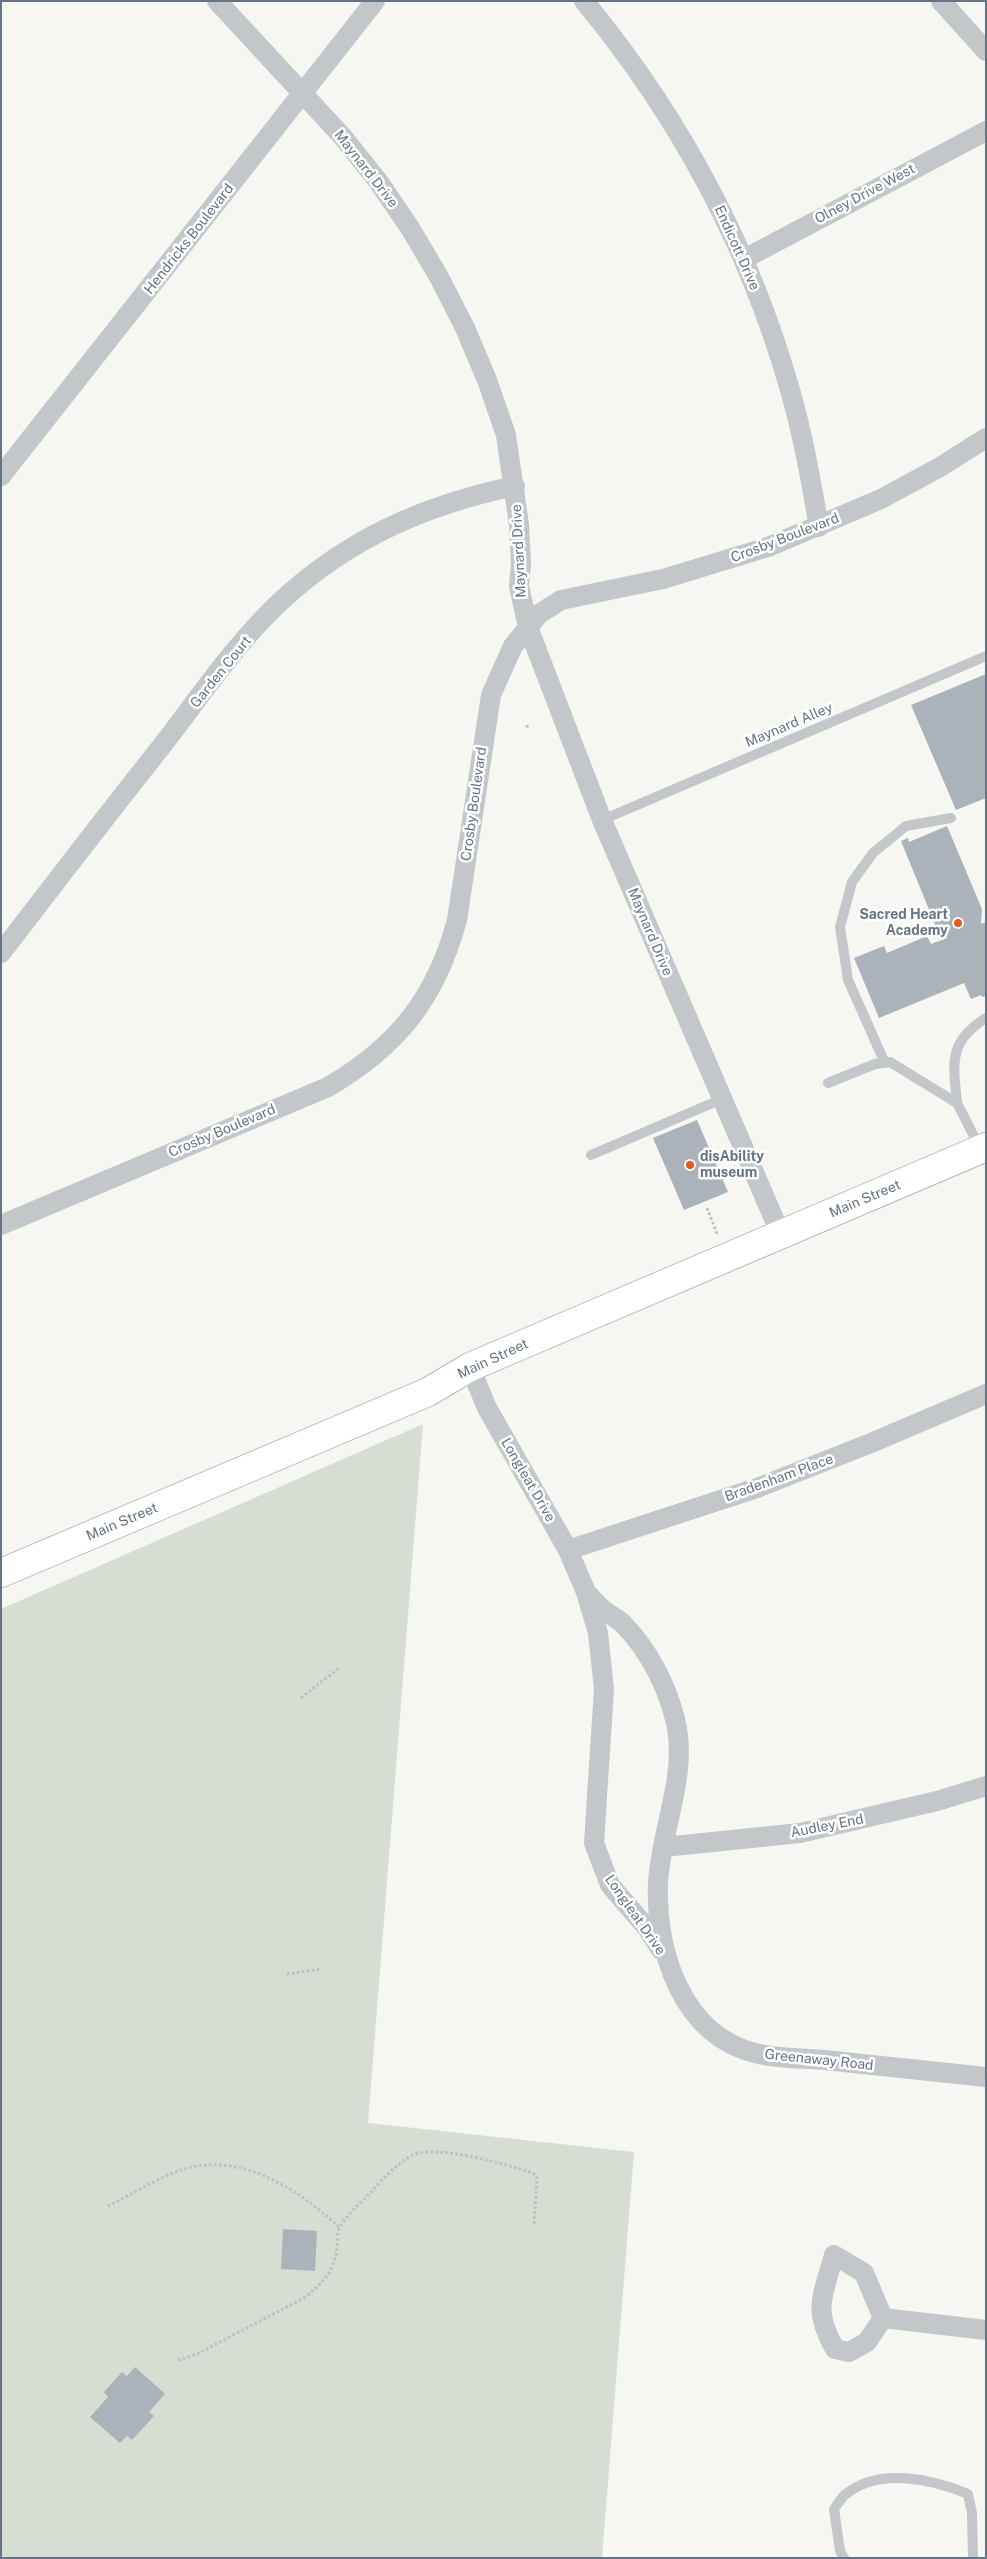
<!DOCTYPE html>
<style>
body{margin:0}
#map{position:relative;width:987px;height:2559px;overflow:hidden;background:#f6f6f2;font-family:"Public Sans",sans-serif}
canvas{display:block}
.frame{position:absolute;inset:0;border:2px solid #647484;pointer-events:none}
</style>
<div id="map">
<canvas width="987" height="2559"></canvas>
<div class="frame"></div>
</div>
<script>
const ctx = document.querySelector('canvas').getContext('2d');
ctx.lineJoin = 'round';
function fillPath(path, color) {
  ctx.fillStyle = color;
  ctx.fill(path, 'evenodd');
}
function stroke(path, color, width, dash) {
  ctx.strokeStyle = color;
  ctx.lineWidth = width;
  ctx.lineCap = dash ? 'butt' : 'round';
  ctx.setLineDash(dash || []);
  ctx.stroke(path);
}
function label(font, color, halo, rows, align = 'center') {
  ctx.font = font + ' "Public Sans",sans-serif';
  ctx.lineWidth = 5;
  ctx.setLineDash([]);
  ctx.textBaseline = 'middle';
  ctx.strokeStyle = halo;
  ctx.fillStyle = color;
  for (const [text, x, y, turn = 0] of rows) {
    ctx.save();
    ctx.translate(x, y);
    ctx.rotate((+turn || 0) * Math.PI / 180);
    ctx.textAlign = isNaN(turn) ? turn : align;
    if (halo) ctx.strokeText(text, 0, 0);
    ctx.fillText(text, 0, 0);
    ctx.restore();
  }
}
fillPath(new Path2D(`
 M423,1424L368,2123L634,2152L602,2558H1V1609Z`), '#d6ddd3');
fillPath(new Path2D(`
 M986,674V798L956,810L911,705Z
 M947,826L982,909L981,924L986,922V996L982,997L981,995L971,999L964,983L879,1018L854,958L884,946L887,953L927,936L931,944L947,938L937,929L901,841L908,838L909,842Z
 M697,1120L728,1192L684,1210L653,1138Z
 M283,2229L317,2231L315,2271L281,2269Z
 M135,2367L165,2394L149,2412L154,2416L132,2440L127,2436L120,2443L90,2417L108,2397L104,2392L122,2372L127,2376Z`), '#abb2b9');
const primary = new Path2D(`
 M1,1573L428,1392L470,1367L986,1147`);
stroke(primary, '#b6babe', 30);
stroke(new Path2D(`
 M527,725L528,730
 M714,1159L725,1155
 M707,1208L718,1236
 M301,1698L339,1668
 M287,1974L321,1969
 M108,2206C135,2193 163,2174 192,2167C247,2155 301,2192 339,2227
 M178,2360L197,2354L304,2298C322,2284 334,2272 337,2249C337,2242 337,2232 340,2227C347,2214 361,2203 371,2192C384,2178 396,2164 413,2155C436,2144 508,2165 533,2173L537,2177L534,2225`), '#bdbfc1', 3, [2.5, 2.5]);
stroke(new Path2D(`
 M602,820L986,656
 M885,1063L848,980L840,927L852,882L873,853L906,826L951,818
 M828,1083L875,1064L890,1062L957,1103L980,1148
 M957,1103C953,1062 948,1042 986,1018
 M591,1155L722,1099
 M844,2558L840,2551L834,2509C838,2504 841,2498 846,2494C879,2467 932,2479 968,2494L972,2513L973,2558`), '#c3c7ca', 10);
stroke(new Path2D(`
 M217,1L342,136L378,181L410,228L439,277L465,328L487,380L506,435L519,525L521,563L519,586L528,627L602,820L781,1235
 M584,1C679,116 749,246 790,390C803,435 811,481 819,527
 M941,1L986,51
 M744,259L986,131
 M1,476L375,1
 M1,953C54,884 107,815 161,747C199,698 235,644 281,601C349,538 425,505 515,486
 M1,1225L328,1087C398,1046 436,998 457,920L491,695L513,646L539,614L561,600L663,579L768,547L881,499L940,467L986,438
 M470,1367L487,1408L568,1550L586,1592L598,1633L604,1689L594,1843L610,1885L647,1928L661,1950
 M568,1550L757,1488L871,1443L986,1394
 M586,1592C592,1598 598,1606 605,1611C611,1616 619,1619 624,1625C648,1649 667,1686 675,1719C689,1774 661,1828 658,1883C655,1950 682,2035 755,2053C777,2059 802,2058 825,2060C878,2066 932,2071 986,2077
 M664,1847L800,1833L937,1801L986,1786
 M834,2255L864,2273L883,2318L867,2342L849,2352L835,2349C812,2309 823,2296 834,2255Z
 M883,2318L986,2330`), '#c3c7ca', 20);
stroke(primary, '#fff', 28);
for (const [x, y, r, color] of [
 [958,923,5,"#e9581e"],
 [690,1165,5,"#e9581e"]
]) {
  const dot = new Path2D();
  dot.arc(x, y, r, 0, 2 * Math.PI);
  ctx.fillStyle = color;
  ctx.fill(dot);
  stroke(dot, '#fff', 2);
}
label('14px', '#647484', '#fff', [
 ["Maynard Drive",366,169,52],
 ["Olney Drive West",865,194,-28],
 ["Hendricks Boulevard",189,239,-52],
 ["Endicott Drive",737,248,66],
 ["Crosby Boulevard",785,538,-21],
 ["Maynard Drive",519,551,-93],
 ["Garden Court",221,672,-51],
 ["Maynard Alley",789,725,-23],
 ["Crosby Boulevard",474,804,-82],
 ["Maynard Drive",650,932,67],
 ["Crosby Boulevard",222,1131,-23],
 ["Main Street",865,1199,-23],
 ["Main Street",493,1359,-25],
 ["Bradenham Place",779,1478,-20],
 ["Longleat Drive",528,1480,60],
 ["Main Street",122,1522,-23],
 ["Audley End",827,1826,-11],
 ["Longleat Drive",635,1915,55],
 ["Greenaway Road",819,2060,6]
]);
label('bold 14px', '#647484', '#fff', [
 ["Sacred Heart",948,915],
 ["Academy",948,931],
 ["disAbility",700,1157,"left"],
 ["museum",700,1173,"left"]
], 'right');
</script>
